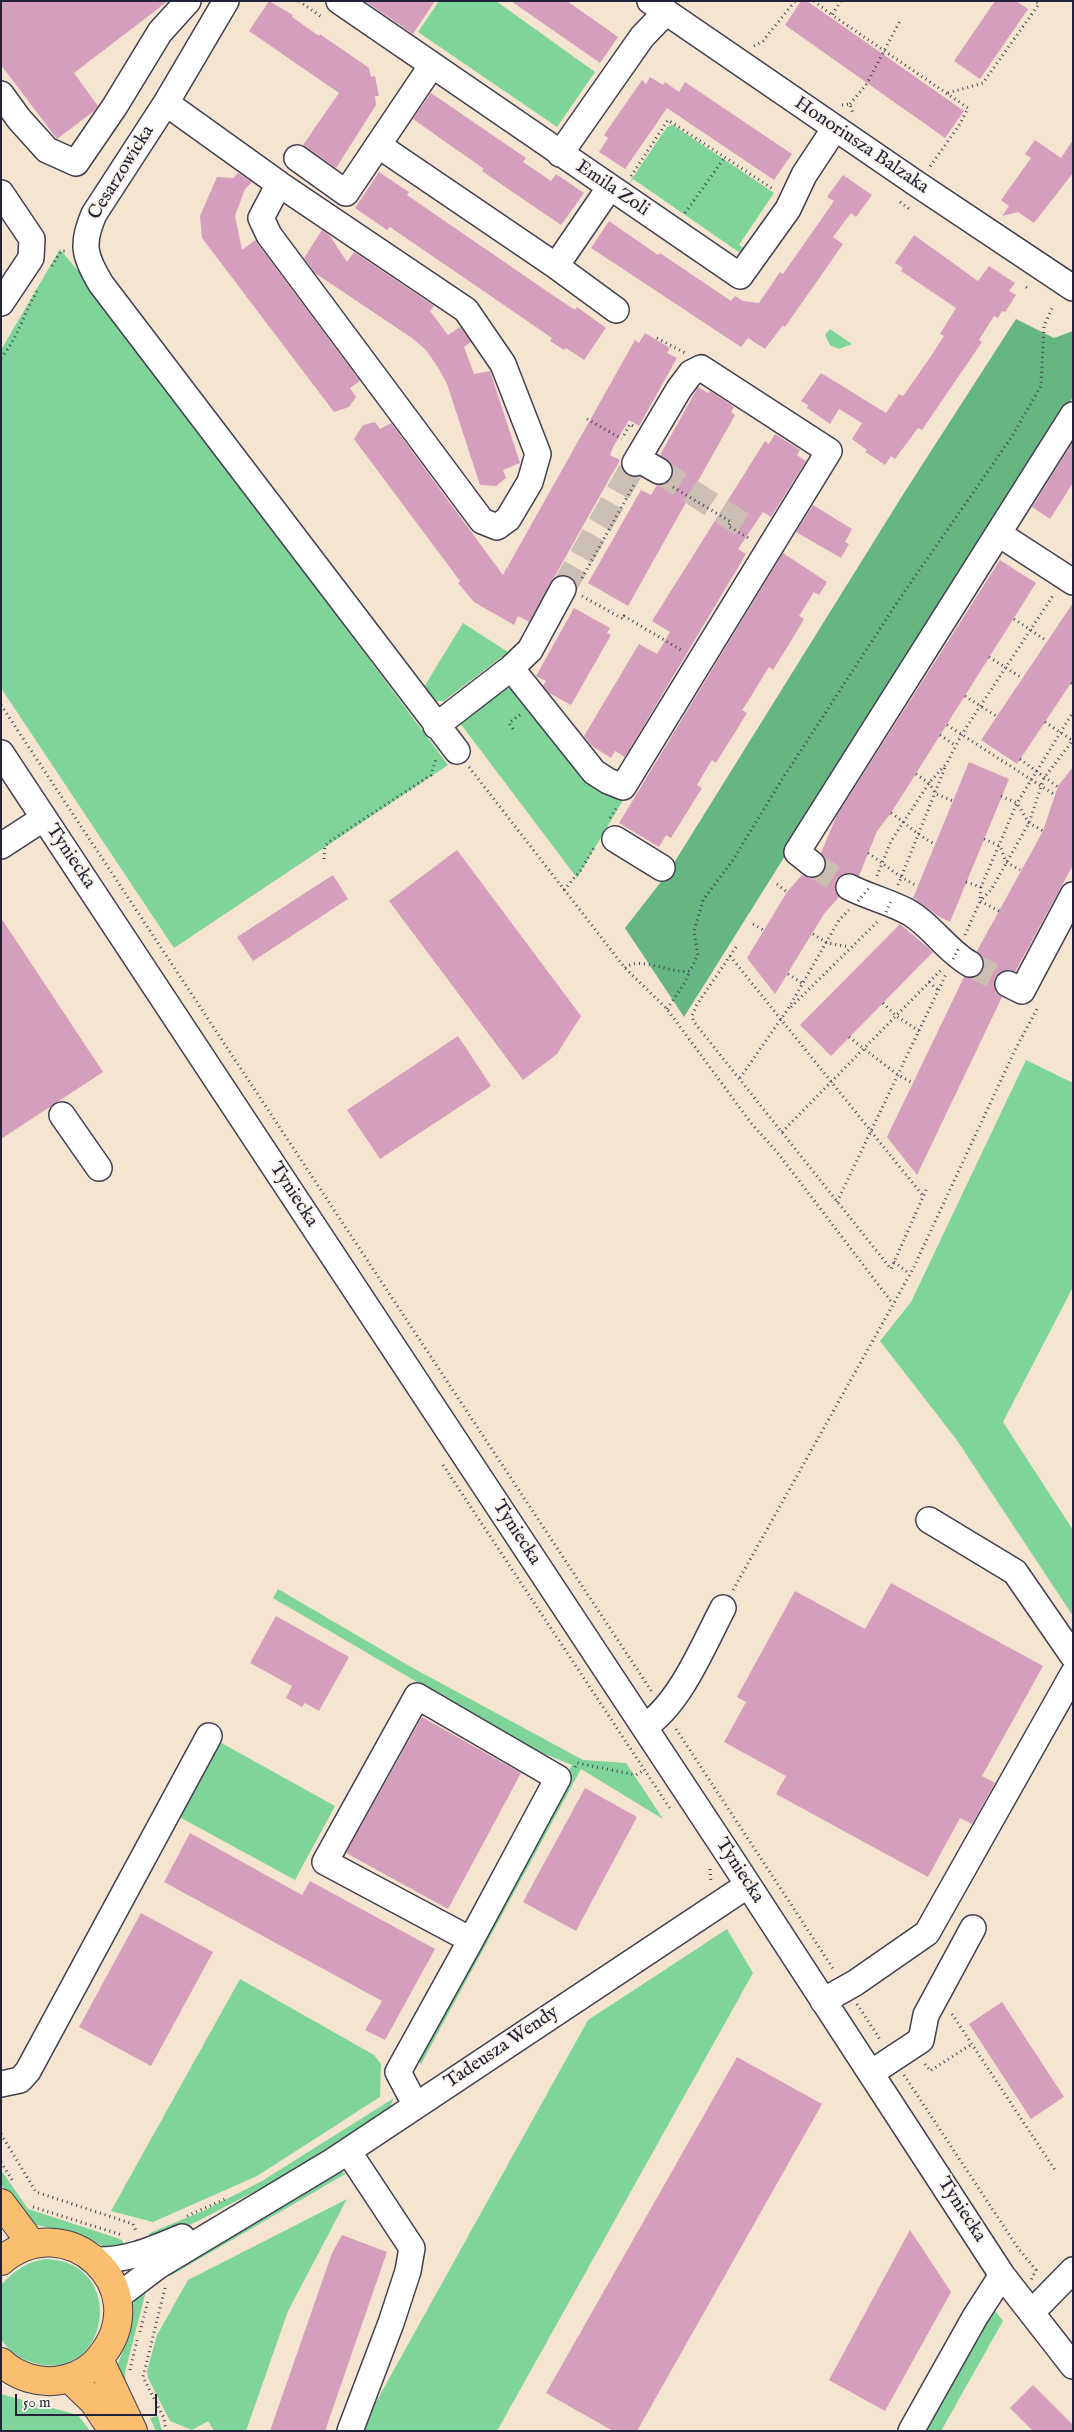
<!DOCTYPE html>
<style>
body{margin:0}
#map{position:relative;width:1074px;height:2432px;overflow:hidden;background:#f5e5d0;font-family:"IM FELL English",serif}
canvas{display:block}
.frame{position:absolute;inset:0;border:2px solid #22223b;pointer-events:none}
.scale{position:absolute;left:15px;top:2394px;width:142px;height:22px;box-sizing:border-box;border:2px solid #22223b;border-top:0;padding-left:6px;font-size:15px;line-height:18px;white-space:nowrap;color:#22223b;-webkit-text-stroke:4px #f7f3e8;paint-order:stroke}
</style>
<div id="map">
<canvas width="1074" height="2432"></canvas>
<div class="frame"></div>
<div class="scale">50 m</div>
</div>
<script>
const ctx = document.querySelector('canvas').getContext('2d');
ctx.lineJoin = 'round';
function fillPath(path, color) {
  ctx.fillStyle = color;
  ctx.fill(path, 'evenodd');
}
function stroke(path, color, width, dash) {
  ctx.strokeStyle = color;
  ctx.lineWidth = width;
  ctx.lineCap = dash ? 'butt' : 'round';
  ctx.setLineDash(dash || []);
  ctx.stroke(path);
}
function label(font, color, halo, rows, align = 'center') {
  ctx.font = font + ' "IM FELL English",serif';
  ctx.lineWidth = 4;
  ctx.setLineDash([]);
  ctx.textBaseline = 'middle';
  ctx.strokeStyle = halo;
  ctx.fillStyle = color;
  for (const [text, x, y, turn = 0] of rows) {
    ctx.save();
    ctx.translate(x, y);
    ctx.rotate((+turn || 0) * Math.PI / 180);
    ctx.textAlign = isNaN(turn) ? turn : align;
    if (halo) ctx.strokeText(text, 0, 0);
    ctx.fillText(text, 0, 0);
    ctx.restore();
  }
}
fillPath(new Path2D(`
 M439,1H496L595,72L557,127L418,32Z
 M673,125L774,193L739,245L750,252L746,257L633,179L625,189L667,127Z
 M60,249L88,283L448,765L174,948L1,688V350Z
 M830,329L852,344L839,349L830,345L825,335Z
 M463,623L508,652L444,701H436L424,687Z
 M505,688H512L625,797L577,878L460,723Z
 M1026,1060L1073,1083V1287L1003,1422L1073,1530V1616L956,1439L880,1341L911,1302Z
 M278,1589L411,1667L583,1760L626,1763L663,1819L581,1769L421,2064L415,2056L572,1765L532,1749L273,1598Z
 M216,1740L335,1806L295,1880L174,1814Z
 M727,1929L753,1973L497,2431H360L588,2020Z
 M240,1979L374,2055L381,2064L380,2097L257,2176L153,2222L111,2211Z
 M394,2098L389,2109L296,2170L196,2222L147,2243L146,2239L150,2233L203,2211L262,2181Z
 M1,2170L28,2209L114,2237L122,2240L124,2245L107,2248L77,2233L36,2225L28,2221L15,2207L1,2184Z
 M338,2172L347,2173L170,2276L164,2272Z
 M347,2199L288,2311L246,2431H214L208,2421L192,2430L170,2421L148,2378L147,2371L157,2335L188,2280Z
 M45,2259C128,2261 110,2381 38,2364C22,2360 10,2353 1,2339V2285C14,2271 26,2262 45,2259Z
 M146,2291L125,2372L126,2385L147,2431H141L117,2366L130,2333L133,2304L138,2294Z
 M992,2307L1003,2321L941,2431H921Z
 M1,2394L78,2415L90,2431H1Z
 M158,2416L162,2431H156L150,2418Z`), '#7ed499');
fillPath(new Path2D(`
 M1016,319L1054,338L1073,331V397L684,1017L625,928L667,874L904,493Z`), '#66b681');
fillPath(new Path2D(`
 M1,1H168L74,73L98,106L94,111L57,139L1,65Z
 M269,1L293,15L292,17L319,36L320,34L369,68L371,77L375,76L379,96H375L376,105L336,168L303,145L339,93L249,31Z
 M365,1H435L413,34Z
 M511,1H567L618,37L600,63Z
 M801,1H807L964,111L945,138L785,25Z
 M995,1H1016L1028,9L980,79L954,61Z
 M650,77L663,85L665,82L679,92L685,82L792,154L774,180L667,108L625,169L599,152L608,138L604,135L642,80L646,84Z
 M431,93L526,158L523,162L551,181L556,174L584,193L561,225L482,171L484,169L413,119Z
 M1035,140L1061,158L1073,140V173L1034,223L1018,212L1002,216L1009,206L1001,200L1031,158L1025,154Z
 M379,172L409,192L407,195L548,292L575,310L577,307L606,328L584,360L566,348L564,350L550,341L552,338L390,227L387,230L355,208Z
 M238,173L252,182L245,189L235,216L242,250L255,240L360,381L350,388L356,397L349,407L334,412L202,238L200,216L217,177L233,178Z
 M843,175L872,195L856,217L851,213L833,237L843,244L785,327L783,325L765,349L748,338L741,347L591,248L609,221L658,255L660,253L731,301L735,296L743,301L759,303L780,272L783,274L834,201L827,197Z
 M322,230L330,236L347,262L354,252L434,306L430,311L448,335L460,327L471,342L464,347L474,374L490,371L520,463L503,470L506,478L496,486L480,485L447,384L439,369L426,350L412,338L315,273L304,258Z
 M914,235L978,281L989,266L1015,283L1009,291L1016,295L1005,312L1002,311L998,318L994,316L979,340L982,342L922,430L918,428L895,459L891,456L885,465L865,452L867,450L852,439L862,423L839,409L830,424L807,408L808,405L801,401L821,373L886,413L899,394L903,396L927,362L944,336L940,334L956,308L901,271L903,268L895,263Z
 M645,333L670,348L667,353L677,358L639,426L629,420L613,447L610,455L620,460L529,622L518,616L514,625L474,602L458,583L460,581L354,439L363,425L375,422L380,429L391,423L503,575L507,567L509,569L508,566L635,340L639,343Z
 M698,387L708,393L710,391L734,407L731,412L735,415L628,606L588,583L641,490L651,495L657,485L666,484L671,479L673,470L670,461L660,455Z
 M775,434L800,450L797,455L806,461L771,517L763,512L738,549L746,554L625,757L615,751L611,758L592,746L584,736L639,644L657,654L670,632L652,621L765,441L769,444Z
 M1073,442V483L1050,519L1032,507Z
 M813,505L852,529L845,542L849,544L841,558L796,532Z
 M783,553L827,582L819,595L814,592L799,616L804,619L788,646L773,670L769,667L750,698L742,710L747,713L716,763L712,760L697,785L702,788L671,838L666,835L659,847L619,823Z
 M1000,560L1036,583L891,813L877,831L859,876L847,873L836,880L835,889L839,897L824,914L775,994L747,958L787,892L802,875L810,878L818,877L823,873L826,859L821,853L837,815Z
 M1073,603V680L1017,764L981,740Z
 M574,608L610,628L607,633L611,635L571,705L549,693L543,686L546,681L536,676Z
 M969,762L1009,779L950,922L938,916L913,898Z
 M1073,767V865L1015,972L1007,970L995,977L994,985L996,992L1002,997L917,1175L887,1137L964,977H976L982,971L983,958L977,951L1043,831L1058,786Z
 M457,850L581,1016L557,1054L523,1080L389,901Z
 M333,875L348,899L253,961L237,937Z
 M1,918L103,1072L1,1139Z
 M900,924L933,952L831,1056L800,1025Z
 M458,1036L491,1086L380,1159L347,1110Z
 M891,1583L1043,1666L982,1776L995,1783L972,1824L960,1818L928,1877L776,1794L786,1776L724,1742L746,1702L737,1697L795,1591L865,1629Z
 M276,1616L349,1657L319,1711L305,1703L302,1707L286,1698L292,1686L250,1663Z
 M422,1717L521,1773L448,1909L346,1853Z
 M585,1788L637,1817L576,1931L523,1902Z
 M190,1833L302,1895L310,1881L435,1949L385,2040L365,2030L382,2001L164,1882Z
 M141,1913L213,1952L151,2066L79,2027Z
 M1002,2002L1064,2097L1031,2119L969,2024Z
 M737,2057L822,2104L637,2431H613L546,2393Z
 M910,2230L951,2292L885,2411L829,2380Z
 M342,2235L387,2252L325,2431H270L332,2253Z
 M1033,2385L1073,2425V2431H1033L1010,2408Z`), '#d69ebd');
stroke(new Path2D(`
 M659,471L748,528
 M563,589L635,463
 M812,864L849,887
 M970,964L1008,984`), '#cbbeb2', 25, [25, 12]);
const minor = new Path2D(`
 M226,1L166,103L94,214C81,244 84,256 101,284L457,751
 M339,1L740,276L788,209L804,175L835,128
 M650,1L917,184L1073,288
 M1,94L19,119L47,150L76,163L115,106L160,32L188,1
 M166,103L279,184L261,218L269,235L482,521L497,527L508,519L530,482L538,454L503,364L466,310L279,184
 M378,145L556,266L616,310
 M560,154L642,37L666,12
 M297,158L346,193L432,65
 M1,193L32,239L31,258L1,303
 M556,266L610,187
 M638,459L659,471
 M999,534L1073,582
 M511,668L594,772L608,781L623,787L829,451L701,368L691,373L679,389L635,463
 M436,726L511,668L530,650L563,589
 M1,753L728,1854L1002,2275L1073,2366
 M615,839L662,868
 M1,846L44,818
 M812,864L797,852L1073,415
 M849,887C868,897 891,902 910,913C933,927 947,951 970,964
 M1008,984L1022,991L1073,895
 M62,1115L99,1168
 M929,1520L1015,1572L1073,1656
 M644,1727C680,1704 703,1646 723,1608
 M823,2001L855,1983L927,1933L1073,1674
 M871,2073L921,2040L926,2015L973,1928
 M1,2084L20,2080L28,2071L209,1736
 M416,2106L398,2072L471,1940L558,1778L417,1696L325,1862L471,1940
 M348,2151L412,2248L408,2271L391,2323L350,2431
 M95,2260C127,2261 153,2249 182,2237
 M117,2297L158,2266L333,2161L748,1885
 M1033,2311L1073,2270
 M911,2431L975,2317L1002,2275`);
const major = new Path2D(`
 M1,2203L32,2244
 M1,2261C67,2205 155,2288 102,2355C92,2369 77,2377 61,2380C40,2384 17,2377 1,2362
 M99,2359L133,2431
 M69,2378L94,2402L113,2431`);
stroke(minor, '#423f51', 28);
stroke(major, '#423f51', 30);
stroke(new Path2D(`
 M299,1L323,18
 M814,1L832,15
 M841,1L832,15L968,108L960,124L929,168
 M754,46L763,41L795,1
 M948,93L983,83L1039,4L1036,1
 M850,104L866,85L901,19
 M842,105L850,104L853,114
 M631,176L668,120L773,189
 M900,202L911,210
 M685,213L725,157
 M52,266L61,251H65
 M1026,287L1030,290
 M657,338L685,353
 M1,358C18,338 24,313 37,291
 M587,419L622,439
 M624,435L630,424L633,426
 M673,487L731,522L728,526L750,539
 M582,578L635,483
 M582,596L623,619L624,616L681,650
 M1014,619L1047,641
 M989,657L1022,678
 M1071,683L1073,684
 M965,696L996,716
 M1,705L652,1692
 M1045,722L1073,741
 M947,725L1055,795
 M513,729L509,723L522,713
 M940,735L956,746
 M1020,759L1058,787
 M469,767L625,968L667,1009L751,1123L777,1152L893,1304
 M916,774L929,783L936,794L953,801
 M1001,796L1017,803L1029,823L1043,831
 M891,813C906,823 918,836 935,844
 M610,818L617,807
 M984,839L1000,846L1006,862L1020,870
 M868,853C885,864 899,878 918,886
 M324,859L325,846L329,842L431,775L436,759
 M877,876L891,841L929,783L947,763L962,734L1054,594
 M966,882L981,887
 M777,884L787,892
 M898,885L946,765
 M564,890L581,870L595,846
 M999,911L980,901L991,890L1029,823L1044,778L1073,740
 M753,924L765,931
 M813,934L827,943L850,947
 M965,935L980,901L981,887L1017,803L1073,712
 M736,947L696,1006L692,1016L694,1022L891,1269L927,1188
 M730,956L924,1197
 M625,968C640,955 669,974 690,971L698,955L694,931L703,900L733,860L781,781L898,601L1011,438L1041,386L1044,326L1053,306
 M788,974L802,983
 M929,982L939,991
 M883,1003L895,1015L919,1031
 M791,1007L877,922
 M667,1009L684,984L690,971
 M849,1037L898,1075L913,1083
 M740,1078L788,1009L839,920L849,910
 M782,1132L942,969
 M837,1202L947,972
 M894,1262L910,1274
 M443,1465L671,1810
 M733,1590L913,1269L1015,1050L1038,1007
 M676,1729L834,1970
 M575,1767L577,1763L636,1775L644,1770
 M710,1869L711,1883
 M857,2004L881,2041
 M952,2014L1055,2170
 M925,2064L930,2071L972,2044
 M904,2075L1018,2248L1036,2270L1031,2280
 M1,2134L36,2192L133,2224L137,2233
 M1,2162L14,2183
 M33,2207L122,2235
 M187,2216L225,2199
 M165,2288L143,2377L164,2418L166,2431
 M140,2332L148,2301
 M130,2370L137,2340`), '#423f51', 3, [1, 4]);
stroke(minor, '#fff', 25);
stroke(major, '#fbbd6e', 28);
stroke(new Path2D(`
 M858,901L869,888
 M886,912L892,899
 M953,959L959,948`), '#423f51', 3, [1, 4]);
label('19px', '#22223b', '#f7f3e8', [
 ["Honoriusza Balzaka",861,146,34],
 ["Cesarzowicka",122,173,-58],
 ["Emila Zoli",612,189,34],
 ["Tyniecka",70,857,56],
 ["Tyniecka",293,1195,57],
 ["Tyniecka",516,1533,57],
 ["Tyniecka",739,1871,57],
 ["Tadeusza Wendy",502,2048,-34],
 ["Tyniecka",961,2210,57]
]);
</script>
